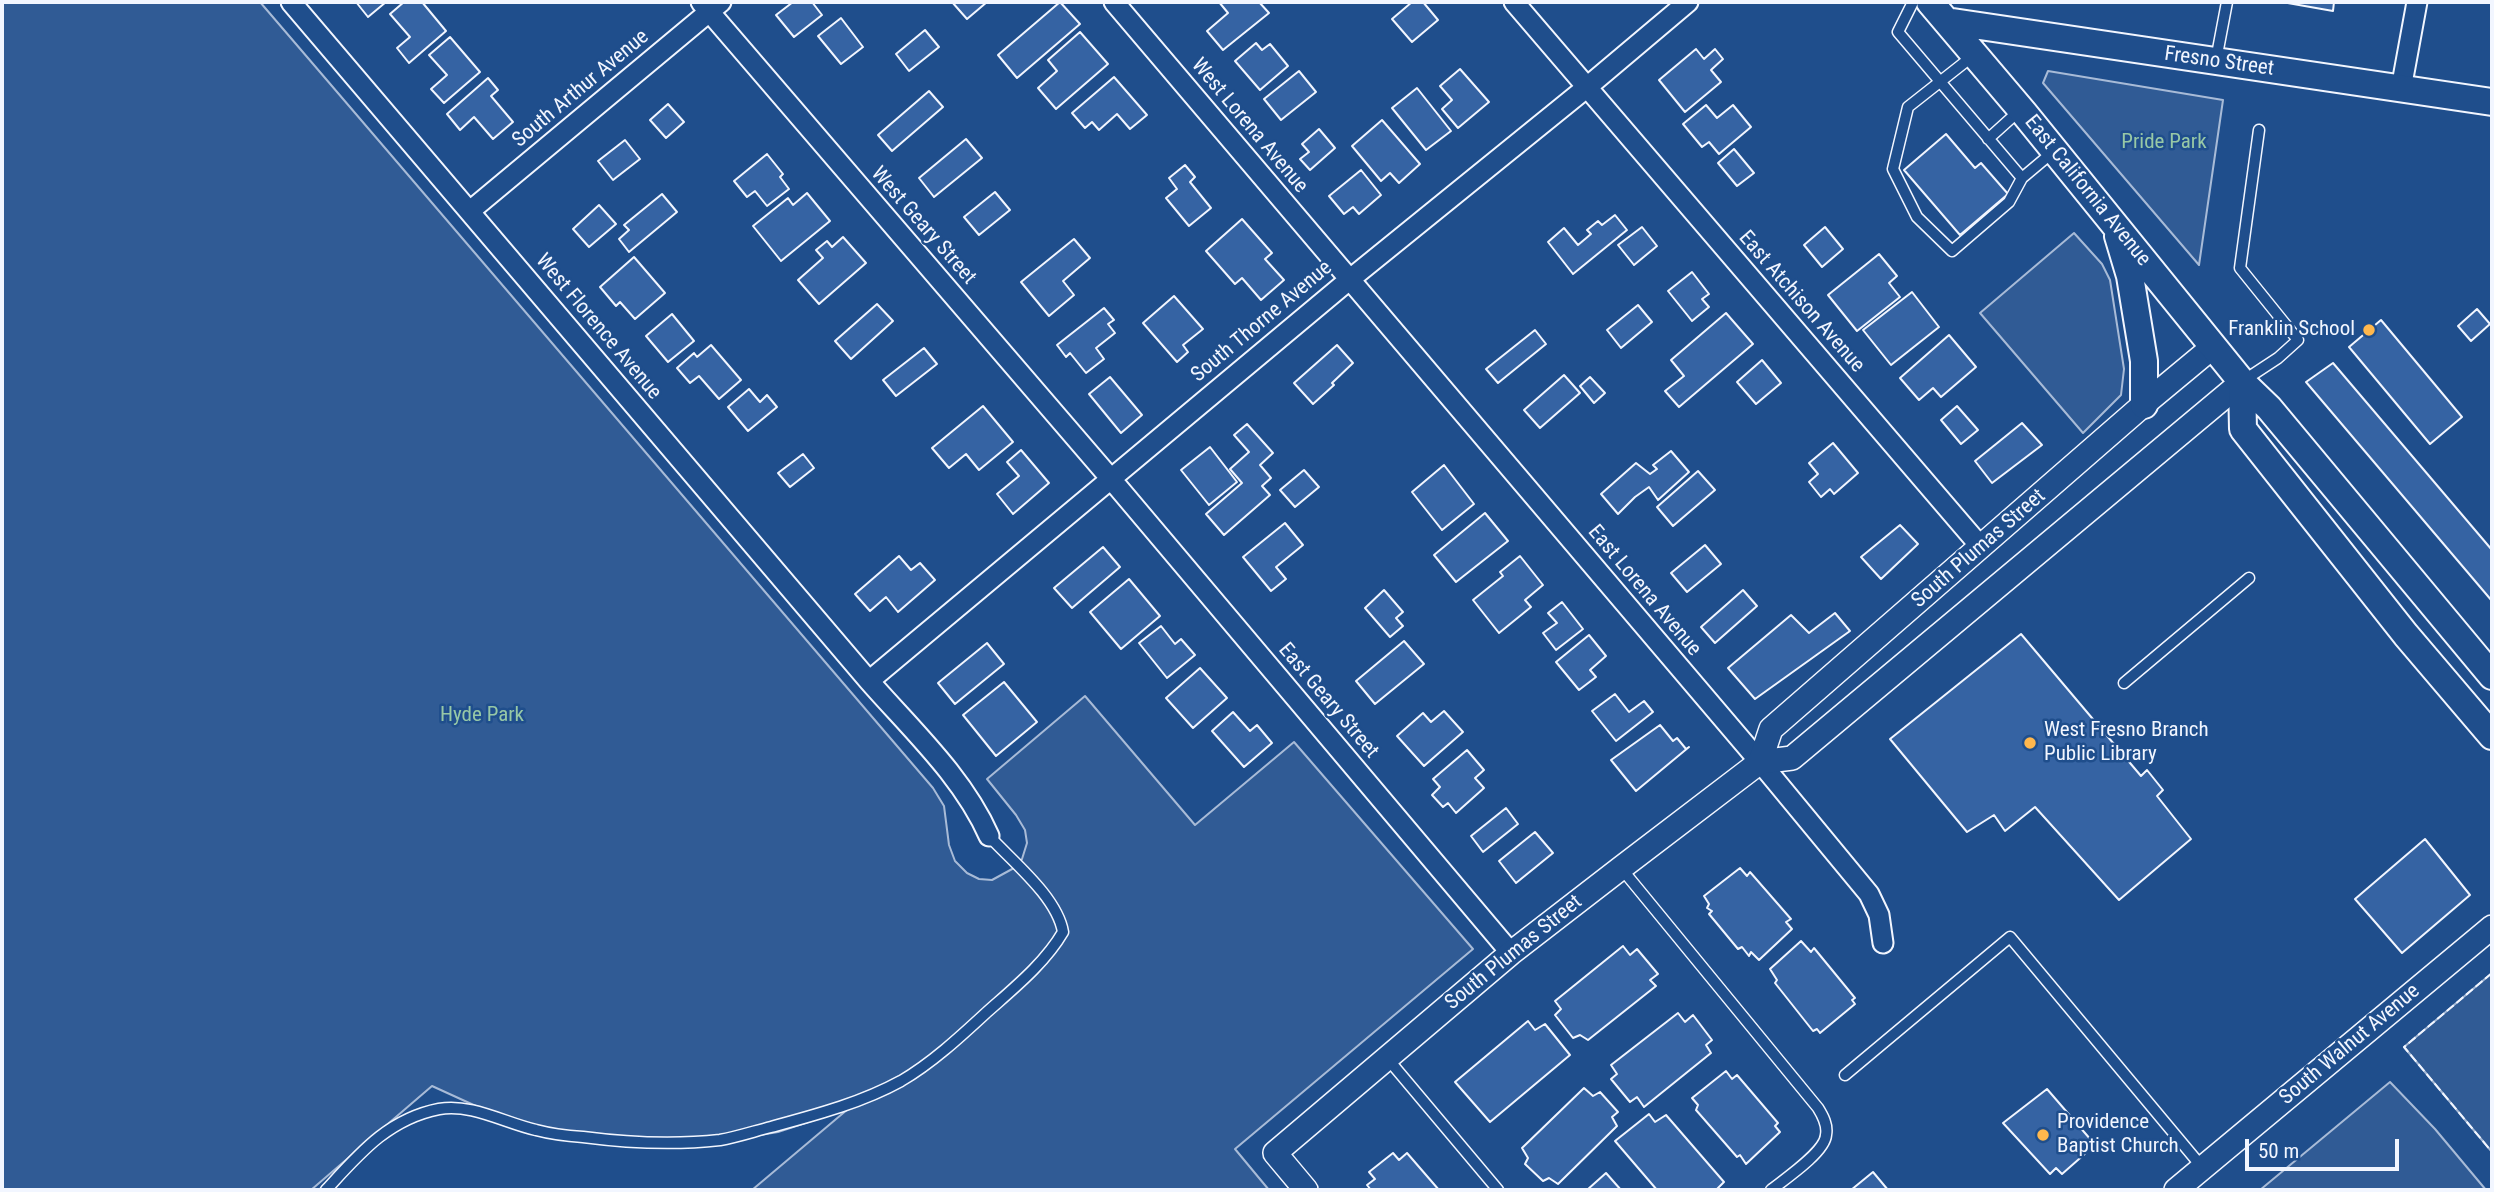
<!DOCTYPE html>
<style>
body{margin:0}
#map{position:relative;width:2494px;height:1192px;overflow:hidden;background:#1f4e8c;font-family:"Roboto Condensed",sans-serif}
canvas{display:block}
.frame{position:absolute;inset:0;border:4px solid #f2f6ff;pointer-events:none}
.scale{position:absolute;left:2245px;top:1139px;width:154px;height:32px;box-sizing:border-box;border:4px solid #f2f6ff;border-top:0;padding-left:9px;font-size:21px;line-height:24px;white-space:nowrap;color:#f2f6ff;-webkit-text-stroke:5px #1f4e8c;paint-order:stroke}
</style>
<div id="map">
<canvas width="2494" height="1192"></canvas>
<div class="frame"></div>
<div class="scale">50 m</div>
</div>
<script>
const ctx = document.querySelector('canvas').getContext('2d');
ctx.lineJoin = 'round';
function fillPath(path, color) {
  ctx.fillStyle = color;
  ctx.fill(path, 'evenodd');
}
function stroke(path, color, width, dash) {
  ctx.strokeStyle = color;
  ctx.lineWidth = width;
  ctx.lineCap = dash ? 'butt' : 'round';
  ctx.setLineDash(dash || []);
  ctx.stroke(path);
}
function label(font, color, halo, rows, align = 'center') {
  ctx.font = font + ' "Roboto Condensed",sans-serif';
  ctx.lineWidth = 5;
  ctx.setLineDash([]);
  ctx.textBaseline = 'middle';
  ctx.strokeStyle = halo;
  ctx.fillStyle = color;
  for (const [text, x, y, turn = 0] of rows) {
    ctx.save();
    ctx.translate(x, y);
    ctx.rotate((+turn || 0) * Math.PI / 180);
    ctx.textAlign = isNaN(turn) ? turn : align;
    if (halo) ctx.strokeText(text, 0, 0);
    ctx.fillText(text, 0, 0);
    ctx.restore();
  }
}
const built = new Path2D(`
 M2,2H260L933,788L944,806L949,845L955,861L967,873L979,879L992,880L1014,868L1022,859L1027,843L1025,830L1016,815L987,779L1085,696L1195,825L1294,742L1473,949L1235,1149L1269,1190H752L848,1109L778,1132L736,1139L566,1137L489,1112L432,1086L311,1190H2Z
 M2048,71L2223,100L2199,265L2043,83Z
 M2074,233L2102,264L2110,280L2124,369L2121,395L2083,433L1980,313Z
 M2492,973V1152L2404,1047Z
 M2390,1082L2435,1129L2486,1190H2260Z`);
fillPath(built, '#305b95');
stroke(built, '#a8bbd7', 2);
const building = new Path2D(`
 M356,2H386L368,17Z
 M404,2H422L446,31L409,63L397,48L410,37L390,14Z
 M793,2H812L822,15L794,37L776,15Z
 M952,2H987L967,19Z
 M1060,2L1080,24L1017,78L998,55Z
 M1219,2H1259L1269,13L1223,50L1207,31L1228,13Z
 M1412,2H1423L1438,20L1412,42L1392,19Z
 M2282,2H2334L2333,11Z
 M841,18L863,47L841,64L818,36Z
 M925,30L939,47L909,71L896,54Z
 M1080,32L1108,64L1056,109L1038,88L1057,71L1048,60Z
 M450,37L480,72L444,103L431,89L447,75L429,55Z
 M1256,43L1262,50L1270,44L1288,66L1260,90L1235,61Z
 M1696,49L1704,59L1715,49L1723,59L1711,70L1721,82L1685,112L1659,80Z
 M1460,69L1489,102L1458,128L1442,109L1452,100L1440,86Z
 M1299,71L1316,92L1281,120L1264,99Z
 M1114,77L1147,115L1130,129L1117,114L1099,130L1092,122L1085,128L1072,113Z
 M488,78L498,90L491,96L513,122L493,139L474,117L460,130L447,114Z
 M1417,88L1451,131L1426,150L1392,108Z
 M929,91L943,107L892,151L878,135Z
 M668,104L684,122L666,138L650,120Z
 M1706,105L1717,118L1733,105L1751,127L1719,154L1709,142L1702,147L1683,124Z
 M1382,120L1420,164L1399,183L1390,173L1381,181L1352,146Z
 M1319,129L1335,148L1310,170L1300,159L1309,152L1302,144Z
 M1946,134L1975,168L1981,163L2008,194L1960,235L1904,170Z
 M966,139L982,158L934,197L919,178Z
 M625,140L640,159L613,180L598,161Z
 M1734,149L1754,173L1737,186L1718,163Z
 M767,154L783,174L780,177L789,189L767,206L755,191L747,197L734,181Z
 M1185,165L1195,177L1190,182L1211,208L1189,226L1166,198L1177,189L1169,178Z
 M1361,170L1381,195L1359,214L1353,207L1344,214L1329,196Z
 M995,192L1010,210L979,235L964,217Z
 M807,193L830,221L781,261L753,226L788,198L793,205Z
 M662,194L677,212L629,252L619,239L629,230L624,225Z
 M599,205L616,224L589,247L573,229Z
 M1615,215L1627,230L1573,274L1548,242L1564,228L1578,245L1591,234L1587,230L1598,221L1602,225Z
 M1242,219L1272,253L1265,259L1284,280L1261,300L1242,278L1235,284L1206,251Z
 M1642,227L1657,246L1634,265L1618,245Z
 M1825,227L1843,249L1822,267L1804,245Z
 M843,237L866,263L819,304L798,280L823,258L816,250L827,241L832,247Z
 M1074,239L1090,258L1063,281L1074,295L1049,316L1021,282Z
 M1879,254L1897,276L1889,283L1900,297L1857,331L1828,295Z
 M634,257L665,293L635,319L620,302L616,306L600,287Z
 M1692,272L1709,294L1702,299L1709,307L1692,321L1668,291Z
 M1912,292L1939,327L1891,365L1863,330Z
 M1174,296L1203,329L1183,345L1188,352L1177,362L1143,323Z
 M877,304L893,321L851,359L835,341Z
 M1638,305L1652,322L1621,348L1607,330Z
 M1104,308L1114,320L1108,324L1115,333L1096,348L1104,359L1086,373L1070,353L1066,357L1057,345Z
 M2477,309L2490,324L2471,341L2458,326Z
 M1726,313L1753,344L1679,407L1665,391L1684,376L1671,360Z
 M672,314L694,341L668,362L646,336Z
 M2381,320L2462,417L2430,444L2349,347Z
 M1535,330L1546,344L1498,383L1486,369Z
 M1949,335L1976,367L1941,397L1933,388L1919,400L1900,378Z
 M711,345L741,380L719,399L699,376L690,383L677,368L694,353L697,357Z
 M1337,345L1353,363L1332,383L1334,385L1313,404L1294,383Z
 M924,348L937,364L896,396L883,380Z
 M1762,360L1781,383L1756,404L1737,382Z
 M2333,363L2492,550V601L2306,382Z
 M1564,375L1580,393L1540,428L1524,410Z
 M1110,377L1142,415L1121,433L1089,394Z
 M1590,377L1605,393L1594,403L1580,386Z
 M749,389L760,402L767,395L777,407L748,431L728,407Z
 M983,406L1013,442L979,470L966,454L949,468L932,448Z
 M1957,406L1978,430L1961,444L1941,420Z
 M2022,423L2042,445L1992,483L1975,461Z
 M1247,424L1273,453L1260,465L1271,478L1262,486L1270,495L1224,535L1206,514L1242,483L1230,469L1249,452L1234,435Z
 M1833,443L1858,473L1834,494L1830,489L1821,497L1809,482L1818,474L1809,463Z
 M1210,447L1237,482L1209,505L1181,470Z
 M1021,450L1049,483L1013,514L997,494L1019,476L1007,462Z
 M1671,451L1689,472L1658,500L1649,487L1635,497L1618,514L1601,494L1636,463L1650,474L1657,469L1653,465Z
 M803,454L814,468L790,487L778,473Z
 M1444,465L1474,504L1442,530L1412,492Z
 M1304,470L1319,487L1295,507L1280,490Z
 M1698,471L1715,490L1673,526L1657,507Z
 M1485,513L1508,541L1456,582L1434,555Z
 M1285,523L1303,545L1276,567L1286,579L1271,591L1243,557Z
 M1900,525L1918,544L1881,579L1861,557Z
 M1705,545L1721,564L1687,592L1671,573Z
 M1103,547L1120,567L1072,608L1054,588Z
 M899,556L911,570L920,563L935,580L898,612L886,597L870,611L855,594Z
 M1520,556L1543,585L1525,600L1531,607L1499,633L1473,600L1503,576L1500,572Z
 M1129,579L1160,616L1121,649L1090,612Z
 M1384,590L1403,612L1396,618L1403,626L1390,637L1365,608Z
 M1743,590L1757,606L1715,643L1701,627Z
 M1562,602L1583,629L1556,650L1543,633L1557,623L1548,613Z
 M1835,613L1850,631L1755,699L1728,668L1791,615L1809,633Z
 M1161,626L1175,644L1181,639L1195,655L1167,678L1139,643Z
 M2021,634L2141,776L2147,770L2163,790L2157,796L2191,839L2119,900L2035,807L2005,831L1994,815L1967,832L1890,739Z
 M1589,635L1606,656L1590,670L1596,677L1579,690L1556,662Z
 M1404,641L1424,664L1375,704L1356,681Z
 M987,643L1004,664L955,704L938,683Z
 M1200,668L1227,698L1193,728L1166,698Z
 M1004,682L1037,722L996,756L963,715Z
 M1615,694L1629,712L1644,701L1653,712L1616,741L1592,711Z
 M1444,711L1463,732L1424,766L1397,736L1423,713L1431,722Z
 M1233,712L1250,731L1257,725L1272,743L1244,767L1212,731Z
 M1660,725L1673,741L1677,738L1686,749L1689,747L1636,791L1611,760Z
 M1467,750L1484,770L1475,778L1484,788L1456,813L1448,803L1443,807L1432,795L1440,787L1433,779Z
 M1506,808L1518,824L1483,852L1471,836Z
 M1535,832L1553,853L1516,883L1499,861Z
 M2425,839L2470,895L2402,953L2355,899Z
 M1740,868L1747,876L1750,872L1791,919L1786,922L1792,929L1759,960L1751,952L1749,956L1742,947L1738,949L1709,914L1712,911L1707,908L1709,904L1704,896Z
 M1801,941L1811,952L1814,948L1855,998L1852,1000L1855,1004L1820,1033L1817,1029L1813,1031L1775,983L1777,980L1770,969Z
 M1623,946L1630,955L1637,949L1658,974L1650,980L1656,986L1588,1040L1580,1035L1573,1038L1555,1015L1561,1009L1555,1001Z
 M1678,1013L1685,1022L1693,1015L1712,1040L1706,1045L1711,1053L1644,1107L1637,1097L1630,1102L1611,1079L1617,1074L1611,1065Z
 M1528,1021L1535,1030L1545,1024L1570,1055L1490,1122L1455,1082Z
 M1726,1071L1732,1079L1737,1075L1778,1123L1775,1126L1780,1132L1746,1164L1740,1155L1737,1157L1696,1110L1698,1105L1692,1098Z
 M1584,1088L1593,1096L1600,1092L1618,1112L1612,1117L1617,1126L1558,1184L1549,1178L1543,1181L1525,1164L1528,1158L1522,1148Z
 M2047,1089L2091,1140L2085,1146L2087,1152L2062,1174L2056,1168L2050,1174L2003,1123Z
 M1649,1114L1655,1122L1666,1115L1724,1182L1716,1190H1657L1615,1141Z
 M1393,1153L1399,1160L1407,1153L1439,1190H1371L1367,1185L1375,1179L1369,1172Z
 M1873,1172L1888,1190H1851Z
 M1606,1173L1621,1190H1587Z`);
fillPath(building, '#3563a3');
stroke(building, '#f2f6ff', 2);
const service = new Path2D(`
 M1913,2L1898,32L2022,178L2053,152
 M1974,55L1908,107L1893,169L1917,217L1952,251L2009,202L2022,178
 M2216,60L2227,2
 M1988,139L2019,111
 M2243,381L2278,358L2298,340L2240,268L2259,130
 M2124,683L2249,578
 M1621,868L1818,1108C1823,1116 1828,1125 1826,1135C1825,1152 1785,1179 1771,1190
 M1387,1058L1498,1190
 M1845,1075L2010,937L2202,1167
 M326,1190C359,1154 388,1119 439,1109C471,1103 505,1123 536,1130C551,1134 568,1136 583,1137C629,1143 675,1145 720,1140C737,1137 755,1131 771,1127C815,1115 861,1103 901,1081C932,1063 961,1036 987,1012C1014,988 1045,963 1063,932C1057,897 1013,862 989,836`);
const minor = new Path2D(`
 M291,2L869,681C912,730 963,777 989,836
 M701,2L1111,479L1511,953
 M1114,2L1760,762L1869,894L1879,915L1883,943
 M1514,2L1981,547
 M2401,89L2417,2
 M470,211L721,2
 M869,681L1349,280L1586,88L1688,2`);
const tertiary = new Path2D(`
 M1760,762L1771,729L2149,400L2214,346
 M1306,1190L1275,1153L1511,953L1621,868L1760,762L1792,758L2242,382
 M2176,1190L2492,927`);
const secondary = new Path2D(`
 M1930,2L2024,113L2242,382L2269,408L2492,676
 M1946,21L2492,102
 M2118,236L2130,276L2144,361V405
 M2242,382L2243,429L2406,635L2492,736`);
stroke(service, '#f2f6ff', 13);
stroke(minor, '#f2f6ff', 23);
stroke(tertiary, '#f2f6ff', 26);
stroke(secondary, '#f2f6ff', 30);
stroke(service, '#1f4e8c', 10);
stroke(minor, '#1f4e8c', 19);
stroke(tertiary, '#1f4e8c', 23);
stroke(secondary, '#1f4e8c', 26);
stroke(new Path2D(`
 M2492,973L2404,1047L2492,1152`), '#f2f6ff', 2, [9, 3.5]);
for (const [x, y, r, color] of [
 [2369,330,7,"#ffb74d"],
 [2030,743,7,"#ffb74d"],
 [2043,1135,7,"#ffb74d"]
]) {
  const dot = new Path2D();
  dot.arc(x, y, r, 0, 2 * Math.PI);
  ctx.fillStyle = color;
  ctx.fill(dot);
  stroke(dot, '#1f4e8c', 2.5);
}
label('21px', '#f2f6ff', '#1f4e8c', [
 ["Fresno Street",2219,62,8],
 ["South Arthur Avenue",581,89,-40],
 ["West Lorena Avenue",1249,126,50],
 ["East California Avenue",2087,191,51],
 ["West Geary Street",923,226,49],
 ["East Atchison Avenue",1801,302,49],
 ["South Thorne Avenue",1262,322,-40],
 ["West Florence Avenue",598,327,50],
 ["South Plumas Street",1979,549,-41],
 ["East Lorena Avenue",1644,591,50],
 ["East Geary Street",1328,701,50],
 ["South Plumas Street",1514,953,-39],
 ["South Walnut Avenue",2350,1045,-40]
]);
label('21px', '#97c8a6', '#1f4e8c', [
 ["Pride Park",2164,143],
 ["Hyde Park",482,716]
]);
label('21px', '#f2f6ff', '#1f4e8c', [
 ["Franklin School",2355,330,"right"],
 ["West Fresno Branch",2044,731],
 ["Public Library",2044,755],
 ["Providence",2057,1123],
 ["Baptist Church",2057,1147]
], 'left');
</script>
